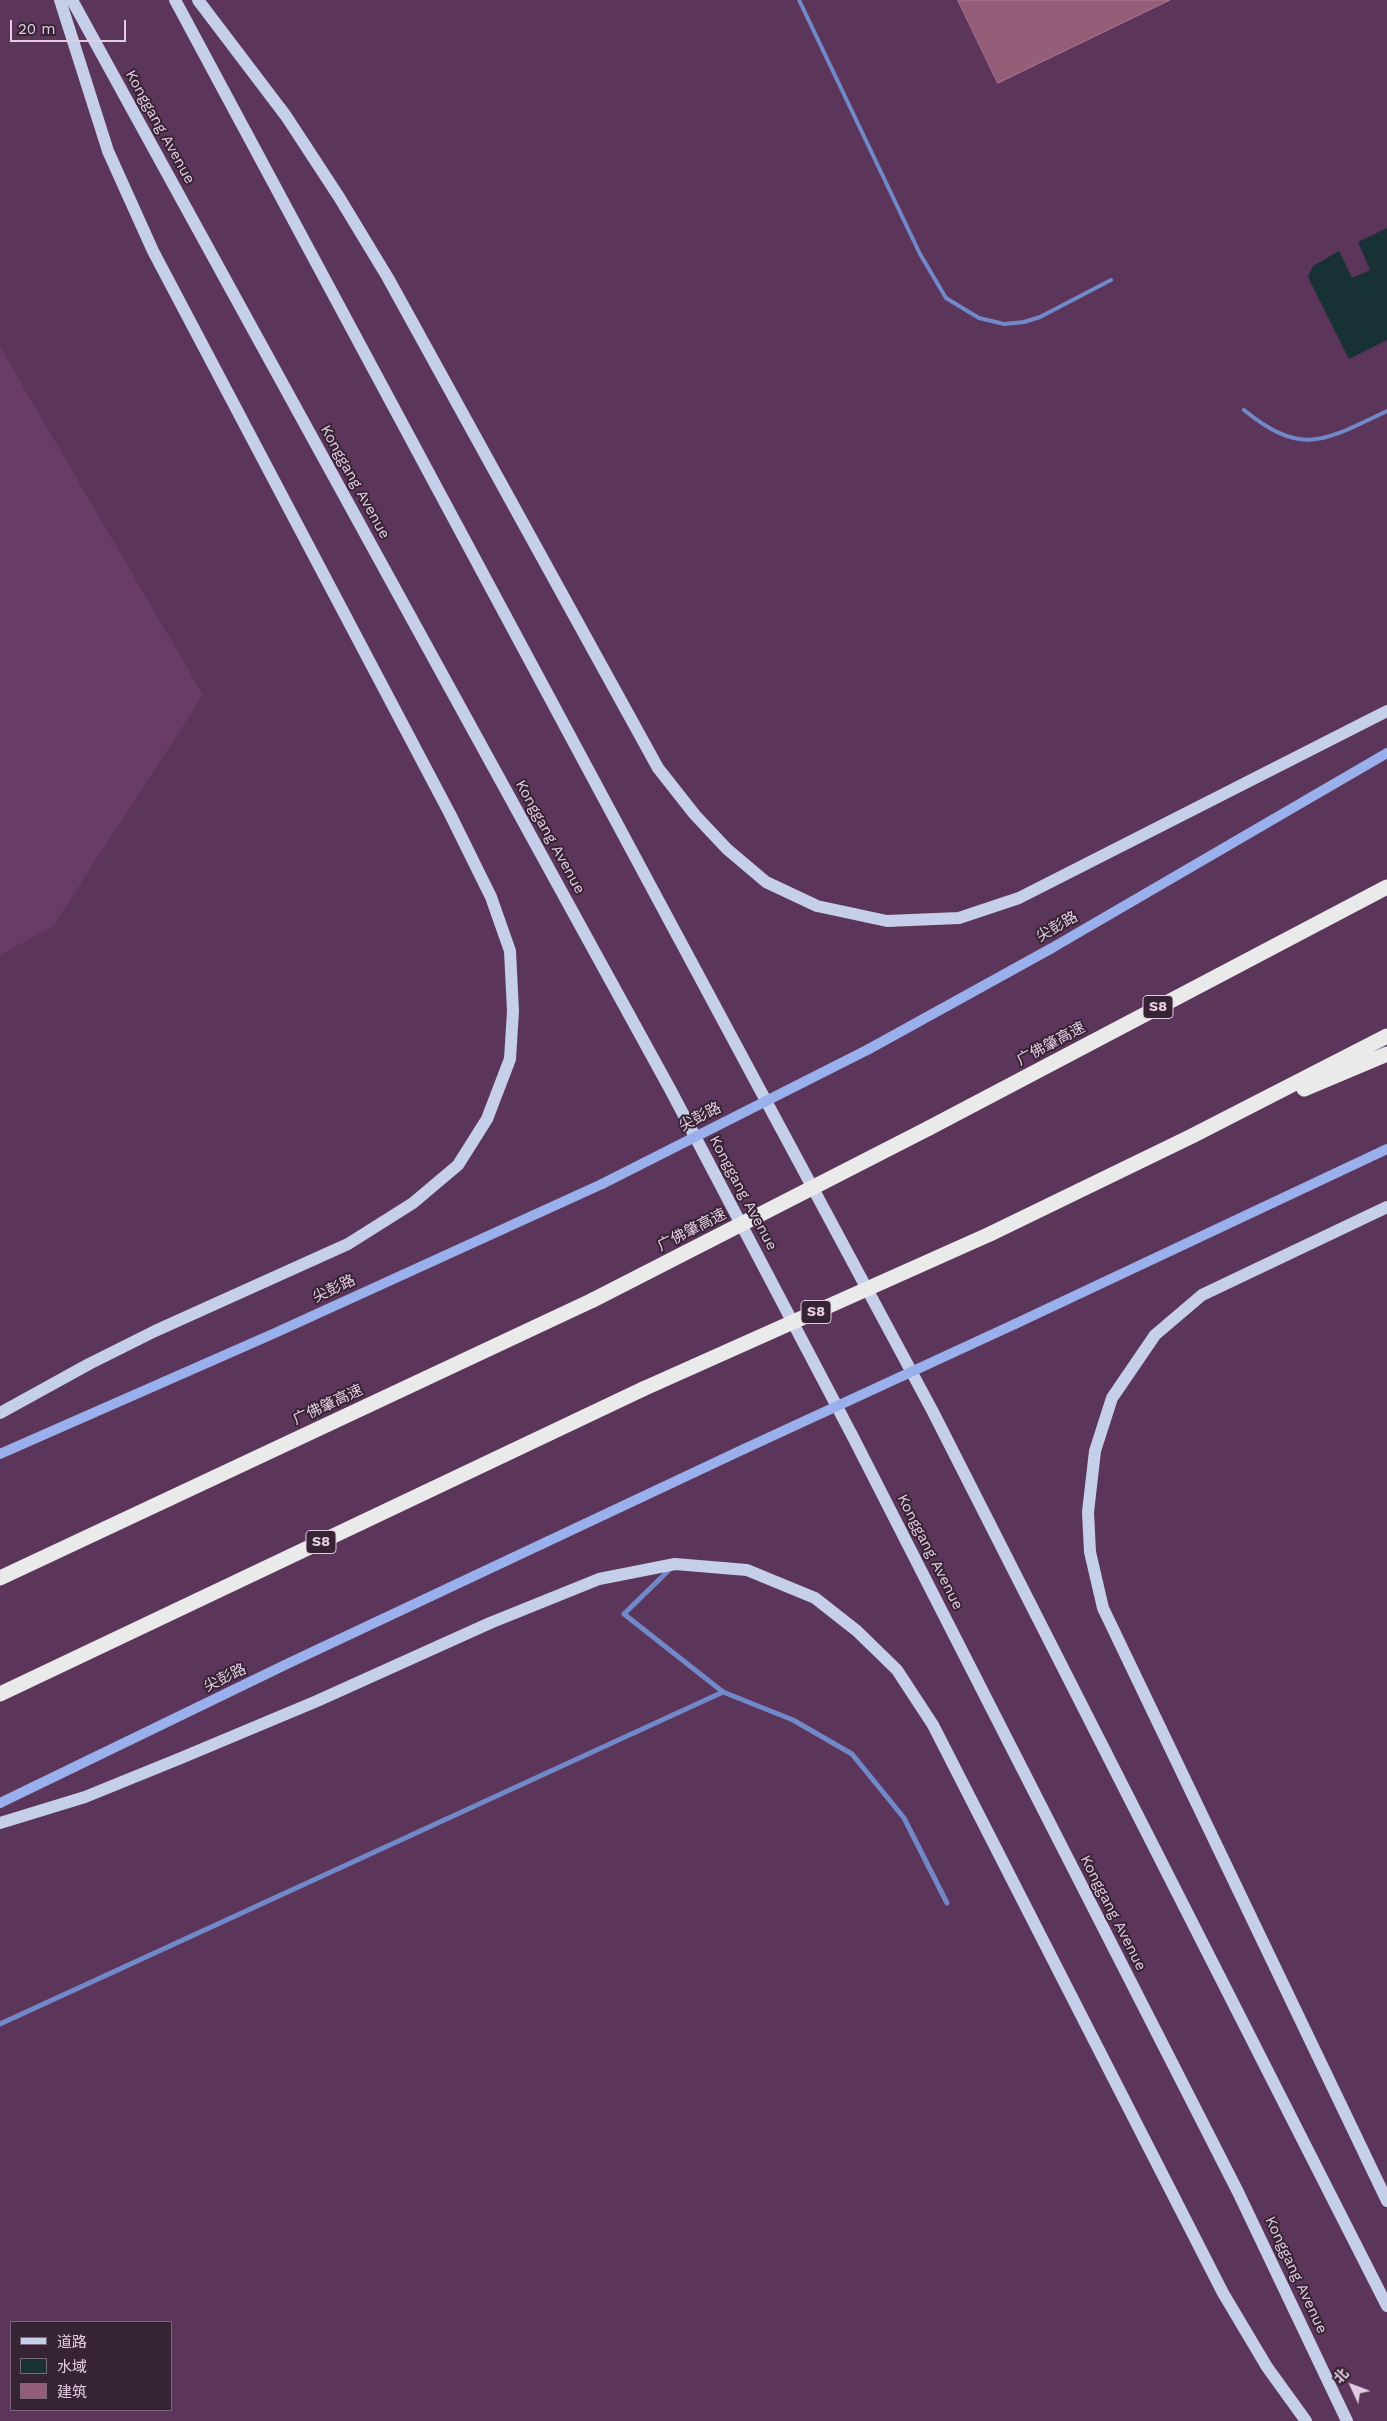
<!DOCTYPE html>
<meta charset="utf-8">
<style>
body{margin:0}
#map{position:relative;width:1387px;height:2421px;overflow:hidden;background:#5c355a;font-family:"Work Sans","Noto Sans SC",sans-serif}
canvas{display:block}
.legend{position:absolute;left:10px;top:2321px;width:162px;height:90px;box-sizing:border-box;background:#362435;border:1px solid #7c677a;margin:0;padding:6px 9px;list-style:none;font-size:15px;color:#e4cce2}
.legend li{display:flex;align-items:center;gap:10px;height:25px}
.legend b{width:25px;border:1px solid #7c677a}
.north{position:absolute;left:1327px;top:2361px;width:50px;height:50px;-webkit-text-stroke:4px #362435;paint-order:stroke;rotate:313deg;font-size:14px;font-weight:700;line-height:20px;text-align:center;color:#e4cce2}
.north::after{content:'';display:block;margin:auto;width:18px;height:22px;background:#e4cce2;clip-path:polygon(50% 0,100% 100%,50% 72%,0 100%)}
.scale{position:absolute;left:10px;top:20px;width:116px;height:22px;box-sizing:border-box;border:2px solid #e4cce2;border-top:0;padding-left:6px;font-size:15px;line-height:18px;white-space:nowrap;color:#e4cce2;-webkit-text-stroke:4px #362435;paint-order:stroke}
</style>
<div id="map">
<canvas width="1387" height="2421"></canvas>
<ul class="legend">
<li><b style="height:6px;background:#c5cfea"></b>道路</li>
<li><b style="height:14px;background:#173135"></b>水域</li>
<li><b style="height:14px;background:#945e79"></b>建筑</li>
</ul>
<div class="north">北</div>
<div class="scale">20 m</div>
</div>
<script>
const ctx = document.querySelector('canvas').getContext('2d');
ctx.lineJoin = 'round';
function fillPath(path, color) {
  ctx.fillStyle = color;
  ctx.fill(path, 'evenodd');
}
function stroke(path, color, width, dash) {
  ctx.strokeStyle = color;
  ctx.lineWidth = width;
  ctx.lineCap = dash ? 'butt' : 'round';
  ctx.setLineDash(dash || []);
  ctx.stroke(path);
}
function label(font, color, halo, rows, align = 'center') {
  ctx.font = font + ' "Work Sans","Noto Sans SC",sans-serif';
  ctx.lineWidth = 4;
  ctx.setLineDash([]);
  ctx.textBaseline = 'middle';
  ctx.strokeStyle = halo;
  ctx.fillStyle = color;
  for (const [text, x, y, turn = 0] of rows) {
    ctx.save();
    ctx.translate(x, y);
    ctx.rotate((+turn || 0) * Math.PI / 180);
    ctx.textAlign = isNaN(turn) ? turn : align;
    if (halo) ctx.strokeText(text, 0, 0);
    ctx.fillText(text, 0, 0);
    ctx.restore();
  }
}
fillPath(new Path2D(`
 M0,347L203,695L53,926L0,955Z`), '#683c67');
fillPath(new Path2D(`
 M1387,228V340L1349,359L1308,277L1313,266L1339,251L1352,278L1370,270L1358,242Z`), '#173135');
const building = new Path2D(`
 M958,0H1170L998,83Z`);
fillPath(building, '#945e79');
stroke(building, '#af7793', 1);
stroke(new Path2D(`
 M799,0L920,254L946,298L979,318L1004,324L1024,322L1040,317L1111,280
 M1244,410C1303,458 1325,440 1387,411`), '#7188c9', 4);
stroke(new Path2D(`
 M671,1568L624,1614L723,1692
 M0,2024L723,1692L793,1720L852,1754L904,1818L947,1903`), '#7188c9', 5);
stroke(new Path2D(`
 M869,1049L1052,948L1387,753
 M1015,1324L1387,1149
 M0,1454L275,1333L602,1184
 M0,1803L289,1663L744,1449`), '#99b0ed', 10);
stroke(new Path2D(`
 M72,0L670,1089L853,1437L1238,2192L1347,2421
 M175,0L932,1410L1387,2306
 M198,0L286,116L339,197L388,278L658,768L695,815L727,849L766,882L817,906L887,921L959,918L1019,898L1387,711
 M1387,1207L1202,1295L1155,1335L1112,1398L1095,1451L1088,1512L1090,1552L1103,1608L1387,2201
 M0,1413L89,1364L155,1331L348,1244L413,1203L458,1165L487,1119L510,1059L513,1011L510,951L491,897L450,814L153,251L108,151L60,0
 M0,1823L85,1797L181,1758L317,1701L490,1623L599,1579L675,1564L747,1570L815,1598L857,1631L897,1670L933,1725L1223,2293L1267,2367L1306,2421`), '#c5cfea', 12);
stroke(new Path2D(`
 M1304,1089L1387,1054
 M929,1128L1387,887
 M990,1234L1192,1136L1387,1036
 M0,1578L593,1300
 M0,1694L643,1389`), '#eaeaea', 15);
stroke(new Path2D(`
 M602,1184L869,1049
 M744,1449L1015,1324`), '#99b0ed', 10);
stroke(new Path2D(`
 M593,1300L929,1128
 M643,1389L990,1234`), '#eaeaea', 15);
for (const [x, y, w] of [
 [1158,1007,30],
 [816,1312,30],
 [321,1542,30]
]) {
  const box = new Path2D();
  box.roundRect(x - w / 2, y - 11.5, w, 23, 4);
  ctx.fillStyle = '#362435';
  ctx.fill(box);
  stroke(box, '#e4cce2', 1);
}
label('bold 14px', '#e4cce2', null, [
 ["S8",1158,1007],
 ["S8",816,1312],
 ["S8",321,1542]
]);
label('15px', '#e4cce2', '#362435', [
 ["Konggang Avenue",160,127,61],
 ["Konggang Avenue",355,482,61],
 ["Konggang Avenue",550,837,61],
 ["尖彭路",1057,927,-30],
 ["广佛肇高速",1051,1044,-28],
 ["尖彭路",700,1117,-27],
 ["Konggang Avenue",743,1193,62],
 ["广佛肇高速",692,1230,-27],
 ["尖彭路",334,1289,-25],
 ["广佛肇高速",328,1405,-25],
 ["Konggang Avenue",930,1552,63],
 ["尖彭路",225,1678,-26],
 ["Konggang Avenue",1113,1913,63],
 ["Konggang Avenue",1296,2275,65]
]);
</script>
